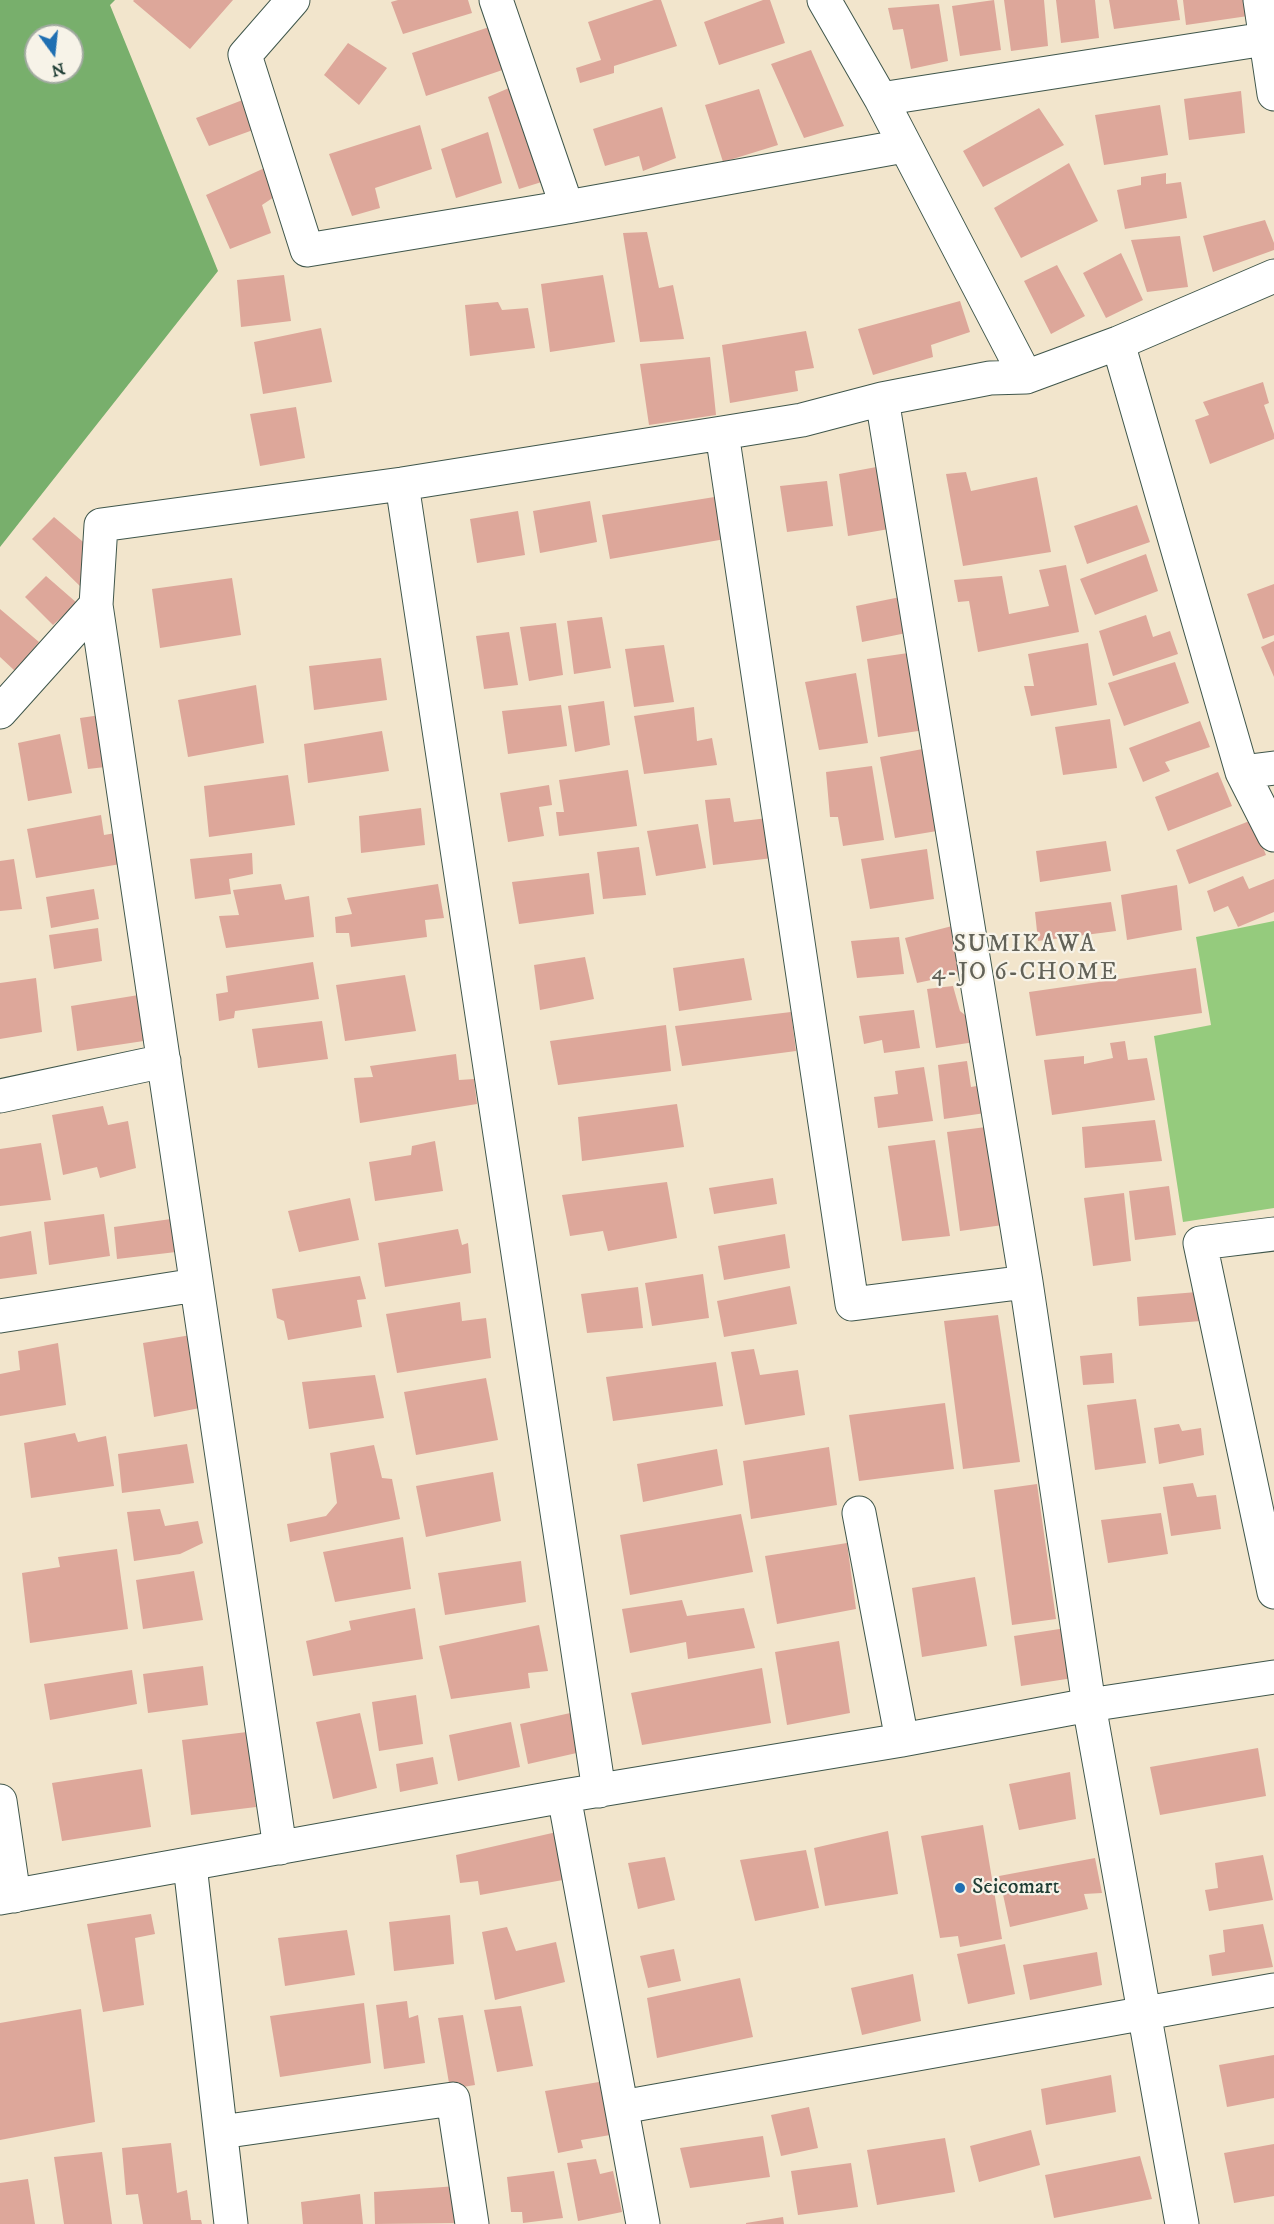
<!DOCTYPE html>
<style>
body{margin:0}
#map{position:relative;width:1274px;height:2224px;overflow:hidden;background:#f2e5cc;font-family:"IM FELL DW Pica",serif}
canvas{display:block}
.north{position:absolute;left:24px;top:24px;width:60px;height:60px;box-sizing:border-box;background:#f7f3e8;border:2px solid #a1aaa0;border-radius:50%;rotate:165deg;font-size:16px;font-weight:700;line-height:24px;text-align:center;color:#1f3d34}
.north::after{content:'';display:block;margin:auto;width:21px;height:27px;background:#1f6fb2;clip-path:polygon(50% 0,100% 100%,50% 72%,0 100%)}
</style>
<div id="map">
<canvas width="1274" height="2224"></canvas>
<div class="north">N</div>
</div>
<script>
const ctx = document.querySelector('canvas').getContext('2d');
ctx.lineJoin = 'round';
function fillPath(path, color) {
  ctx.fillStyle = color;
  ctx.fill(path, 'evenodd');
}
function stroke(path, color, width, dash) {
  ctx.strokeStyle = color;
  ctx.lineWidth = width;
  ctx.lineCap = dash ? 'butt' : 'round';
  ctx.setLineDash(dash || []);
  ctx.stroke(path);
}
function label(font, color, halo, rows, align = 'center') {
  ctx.font = font + ' "IM FELL DW Pica",serif';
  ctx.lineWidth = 4.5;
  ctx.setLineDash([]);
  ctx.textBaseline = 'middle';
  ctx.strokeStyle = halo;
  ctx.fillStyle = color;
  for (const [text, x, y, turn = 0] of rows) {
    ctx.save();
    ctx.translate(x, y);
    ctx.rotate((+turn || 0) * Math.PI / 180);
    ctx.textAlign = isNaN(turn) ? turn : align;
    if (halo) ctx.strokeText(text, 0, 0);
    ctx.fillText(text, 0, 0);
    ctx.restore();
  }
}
fillPath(new Path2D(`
 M1274,921V1208L1183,1222L1154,1036L1211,1025L1196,937Z`), '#95cb7d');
fillPath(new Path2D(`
 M0,0H115L110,5L218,271L0,547ZM36,36H72V72H36Z`), '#78af6c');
fillPath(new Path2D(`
 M134,0H233L190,49L133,1Z
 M398,0H468L472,13L403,34L391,2Z
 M654,0H661L677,46L614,66V73L580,83L576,68L601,60L588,22Z
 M763,0H770L785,43L719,65L704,22Z
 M994,0L1001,50L960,56L952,6Z
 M1004,0H1044L1048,46L1011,51Z
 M1056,0H1095L1099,38L1061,43Z
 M1109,0H1177L1180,20L1114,29Z
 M1183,0H1247L1248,16L1186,25Z
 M939,4L948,61L911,69L903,29L893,30L888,8Z
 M516,18L529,61L426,96L412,53Z
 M348,43L387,68L359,105L324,75Z
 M811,50L844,126L804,138L771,64Z
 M523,82L558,177L519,189L488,97Z
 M759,89L778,145L723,162L705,105Z
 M1241,91L1245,133L1189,140L1184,99Z
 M253,96L264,126L209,146L196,118Z
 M1160,105L1168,155L1104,165L1095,115Z
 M662,107L676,158L643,171L639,156L605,166L593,129Z
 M1039,108L1064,145L983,187L963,151Z
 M420,125L432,169L375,188L380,208L352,216L329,154Z
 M488,132L502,183L456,198L441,149Z
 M1069,163L1098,221L1021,258L994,208Z
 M271,165L280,193L262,205L271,233L230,249L206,195Z
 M1166,173V184L1181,182L1187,218L1125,229L1117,190L1141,185V177Z
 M1265,220L1274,243V250L1213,272L1203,236Z
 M647,232L659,288L673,285L684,339L640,342L623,233Z
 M1180,236L1188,287L1147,292L1131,240Z
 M1121,253L1143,300L1106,318L1083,273Z
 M1057,265L1085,316L1051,334L1024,281Z
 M284,275L291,321L241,327L237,280Z
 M603,275L615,342L550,352L541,284Z
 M960,301L970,332L931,345L933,357L873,375L858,329Z
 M498,302L502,310L528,308L535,348L470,356L465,305Z
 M321,328L332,382L263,394L254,342Z
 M806,331L814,368L795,371L798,391L730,403L722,345Z
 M710,357L716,415L649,425L640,364Z
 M1263,382L1269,403L1264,405L1274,434V439L1210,464L1195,420L1209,415L1203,402Z
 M296,407L305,458L260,466L250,414Z
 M887,465L895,528L848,536L839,474Z
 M966,472L971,491L1037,477L1051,552L963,566L946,474Z
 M827,481L833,526L787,532L780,486Z
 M727,495L731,538L610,559L602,515Z
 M590,501L597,542L540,553L533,511Z
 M1137,505L1150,542L1087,564L1074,526Z
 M518,511L525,555L477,563L470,519Z
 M54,517L110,565L86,592L32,539Z
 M1146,554L1158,591L1095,615L1080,579Z
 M1066,565L1079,632L978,652L969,601L958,602L954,580L1002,576L1009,614L1049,606L1039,570Z
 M46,576L77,603L53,625L25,597Z
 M232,578L241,635L160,648L152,589Z
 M1274,584V635L1263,639L1247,594Z
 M915,594L921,630L862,642L856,606Z
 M0,609L39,642L15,671L0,657Z
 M1146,615L1153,637L1170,631L1178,654L1113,676L1099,631Z
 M602,617L611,668L574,674L567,621Z
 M556,623L563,675L529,681L520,627Z
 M509,632L518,685L484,689L476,636Z
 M1274,641V677L1261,647Z
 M1088,643L1097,705L1031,716L1024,686H1034L1028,654Z
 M664,645L674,702L634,707L625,649Z
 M915,652L925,730L878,737L867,659Z
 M381,658L387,700L314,710L309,666Z
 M1175,662L1189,703L1124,726L1108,683Z
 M856,673L868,743L819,750L805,682Z
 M256,685L264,743L188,757L178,700Z
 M604,701L610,745L575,752L568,706Z
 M561,705L567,746L508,754L502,711Z
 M694,707L697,741L712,738L717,765L644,774L634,716Z
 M121,712L131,764L88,769L80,718Z
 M1110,719L1117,768L1063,775L1055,727Z
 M1200,721L1210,747L1165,762L1170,771L1143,782L1129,748Z
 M382,731L389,771L308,783L304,744Z
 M60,734L72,793L28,801L18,743Z
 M928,748L943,830L895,838L880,757Z
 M872,766L884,840L843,846L838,817H830L826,772Z
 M628,770L637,826L559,836L556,812H564L559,780Z
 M1218,772L1232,806L1168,831L1155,797Z
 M288,775L295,825L209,837L204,786Z
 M549,785L552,805L539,807L544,836L508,842L500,793Z
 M730,798L734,822L768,818L773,858L713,865L705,800Z
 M421,808L425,845L361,853L359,816Z
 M101,815L104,835L139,829L145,860L36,878L27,829Z
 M1252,820L1266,855L1189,884L1176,850Z
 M698,824L706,868L656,876L647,831Z
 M1106,841L1111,871L1040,882L1036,851Z
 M639,847L646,895L603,899L597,852Z
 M927,849L934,899L870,909L861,859Z
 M252,853L253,874L229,879L231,894L195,899L190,859Z
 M14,859L22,909L0,911V861Z
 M589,873L594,914L519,924L512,882Z
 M1243,876L1249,889L1274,879V912L1238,927L1228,906L1214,912L1207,891Z
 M281,884L285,900L309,896L314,937L226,948L219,916L239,915L233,890Z
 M438,884L444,918L425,920L427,937L351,947L349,933H336L335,917L352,914L347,898Z
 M1177,885L1182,930L1127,940L1121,895Z
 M94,889L99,919L51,928L46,897Z
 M1111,902L1116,931L1038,941L1035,912Z
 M968,922L978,970L917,983L905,938Z
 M98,928L102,961L54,969L49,935Z
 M899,937L904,974L857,978L851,941Z
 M585,957L594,999L540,1010L534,965Z
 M744,958L752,1000L679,1011L673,968Z
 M313,962L319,999L235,1011L234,1018L219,1021L216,994L228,992L226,976Z
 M1196,968L1202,1013L1036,1036L1029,992Z
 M405,975L416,1031L345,1041L336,985Z
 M36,978L42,1032L0,1039V983Z
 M953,986L960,1011L979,1026L981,1041L936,1048L927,989Z
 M151,993L157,1039L77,1051L71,1006Z
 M914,1010L920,1048L884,1053L882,1040L864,1044L859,1016Z
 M791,1012L796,1051L682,1066L675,1026Z
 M322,1021L328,1059L258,1068L252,1029Z
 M666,1025L671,1071L558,1085L550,1041Z
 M1125,1041L1128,1060L1147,1058L1155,1100L1052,1115L1044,1060L1084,1056V1064L1113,1058L1110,1043Z
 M456,1054L459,1080L474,1079L477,1104L360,1123L354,1078L373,1077L370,1066Z
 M967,1061L971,1087L995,1083L999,1111L944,1119L938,1065Z
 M924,1067L933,1121L878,1128L874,1097L898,1094L895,1071Z
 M677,1104L684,1147L582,1161L578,1117Z
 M103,1106L108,1125L128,1121L136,1168L100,1178L97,1167L63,1175L52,1115Z
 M1155,1120L1162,1161L1085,1168L1082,1127Z
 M994,1126L1010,1224L960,1231L947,1132Z
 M935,1140L950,1236L902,1241L888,1146Z
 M435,1141L443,1191L375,1201L369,1162L411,1155L412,1146Z
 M41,1143L51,1200L0,1206V1149Z
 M773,1178L777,1204L714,1214L709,1188Z
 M667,1182L677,1238L608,1251L603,1231L570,1236L562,1195Z
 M1169,1186L1176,1235L1135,1240L1129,1191Z
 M1124,1193L1131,1261L1093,1266L1084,1198Z
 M350,1198L359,1240L299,1252L288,1211Z
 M104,1214L110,1256L49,1265L44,1222Z
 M171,1219L176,1252L117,1259L114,1227Z
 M458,1229L462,1245L468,1243L471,1273L385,1287L378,1243Z
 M31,1231L37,1274L0,1279V1237Z
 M785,1234L790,1268L724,1280L718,1246Z
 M703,1274L709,1318L652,1326L645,1283Z
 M360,1276L366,1299L357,1300L362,1327L288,1340L284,1321L277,1318L272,1289Z
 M790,1286L797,1324L724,1337L717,1301Z
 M638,1287L643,1328L587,1333L581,1294Z
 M1197,1292L1201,1321L1139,1326L1137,1297Z
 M460,1302L462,1321L486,1318L491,1358L397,1373L386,1314Z
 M998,1315L1020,1462L963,1469L944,1321Z
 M191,1335L215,1405L154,1417L143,1343Z
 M58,1343L66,1405L0,1416V1374L20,1370L18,1351Z
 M754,1349L760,1375L798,1370L805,1415L745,1425L731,1352Z
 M1112,1353L1114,1383L1083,1385L1080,1356Z
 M716,1362L723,1406L613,1421L606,1377Z
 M375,1375L384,1418L309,1429L302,1382Z
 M486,1378L498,1440L416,1455L404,1392Z
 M1136,1399L1146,1463L1095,1470L1087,1405Z
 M945,1403L954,1469L859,1481L849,1415Z
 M1179,1424L1182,1431L1201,1428L1204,1455L1159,1464L1154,1428Z
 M75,1433L78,1442L106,1436L114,1486L31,1498L24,1443Z
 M187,1444L194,1483L122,1493L118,1454Z
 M374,1445L382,1478L392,1479L400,1519L290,1542L287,1524L326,1516L337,1503L330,1453Z
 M829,1447L837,1505L751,1519L743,1461Z
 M717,1449L723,1485L643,1502L637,1464Z
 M493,1472L501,1521L426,1537L416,1486Z
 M1193,1483L1197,1497L1216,1495L1221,1529L1171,1536L1163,1487Z
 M1037,1484L1056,1619L1012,1625L994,1490Z
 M160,1509L165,1526L198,1521L203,1543L180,1554L134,1561L127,1512Z
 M1161,1513L1168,1554L1108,1563L1101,1520Z
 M741,1514L753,1572L630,1595L620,1535Z
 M403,1537L411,1589L335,1602L323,1552Z
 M847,1543L856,1609L777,1624L765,1556Z
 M117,1549L128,1629L30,1643L22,1573L60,1567L58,1557Z
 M521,1561L526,1602L445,1615L438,1573Z
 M194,1571L203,1620L143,1629L136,1580Z
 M975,1577L987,1646L922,1657L912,1588Z
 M682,1600L687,1616L744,1608L755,1648L688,1659L686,1642L630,1653L622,1609Z
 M415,1608L423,1659L313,1676L306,1641L351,1630L349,1621Z
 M539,1625L548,1671L528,1673L530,1688L451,1699L439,1646Z
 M1066,1628L1073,1678L1021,1686L1014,1636Z
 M839,1641L850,1713L787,1725L775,1652Z
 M203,1666L208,1705L148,1713L143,1674Z
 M762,1668L771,1723L642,1745L631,1693Z
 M132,1670L137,1704L50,1720L44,1684Z
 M416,1695L423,1744L379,1751L372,1702Z
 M575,1712L581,1752L528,1764L520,1724Z
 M360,1713L377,1788L333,1799L316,1722Z
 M511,1722L520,1767L458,1781L449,1735Z
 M247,1732L256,1807L191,1815L182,1740Z
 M1258,1748L1266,1796L1160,1815L1150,1767Z
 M433,1757L438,1784L400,1792L396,1764Z
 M142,1769L151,1827L62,1841L52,1783Z
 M1070,1772L1076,1819L1019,1830L1009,1784Z
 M983,1825L1002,1939L960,1947L958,1936L940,1938L921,1836Z
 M561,1831L574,1878L480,1895L478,1881L460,1883L456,1855Z
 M888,1831L898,1894L825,1906L814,1848Z
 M806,1850L819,1908L755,1921L740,1860Z
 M1263,1855L1273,1900L1209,1911L1205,1890L1218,1888L1215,1863Z
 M665,1857L675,1900L638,1909L628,1863Z
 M1095,1858L1102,1893L1084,1894L1088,1909L1010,1927L999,1876Z
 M151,1914L155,1934L135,1938L144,2005L103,2012L87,1924Z
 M450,1915L454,1964L394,1971L389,1922Z
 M1263,1924L1273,1967L1212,1976L1209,1955L1225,1952L1223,1930Z
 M507,1927L516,1951L556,1942L565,1982L495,2000L482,1932Z
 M347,1930L355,1975L285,1986L278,1938Z
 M1005,1944L1015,1994L968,2004L957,1954Z
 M674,1949L681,1981L648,1988L640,1956Z
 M1097,1952L1102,1985L1030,2000L1023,1965Z
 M913,1974L921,2021L862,2035L851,1988Z
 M740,1978L753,2037L657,2058L647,1998Z
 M407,2001L409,2018L418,2015L425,2063L384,2069L376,2005Z
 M364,2003L371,2063L280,2077L270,2016Z
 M521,2006L533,2066L497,2072L484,2010Z
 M81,2009L95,2122L0,2140V2023Z
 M463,2015L475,2085L450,2089L438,2018Z
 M1274,2055V2098L1227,2107L1219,2065Z
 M1111,2075L1116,2112L1046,2125L1041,2089Z
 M605,2081L616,2134L581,2140L583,2148L558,2153L545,2091Z
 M809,2107L818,2148L781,2156L771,2115Z
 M1031,2130L1040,2165L979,2182L970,2146Z
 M763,2136L770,2177L690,2188L680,2148Z
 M945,2138L955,2192L877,2205L867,2150Z
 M171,2143L177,2193L187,2190L191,2220H201L202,2224H143L138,2194L126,2195L122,2148Z
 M1274,2144V2196L1234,2203L1224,2153Z
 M102,2152L112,2224H64L54,2157Z
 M1140,2156L1152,2199L1054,2218L1045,2175Z
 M596,2159L600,2174L613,2171L622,2212L578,2221L567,2163Z
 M851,2163L858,2207L798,2215L791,2171Z
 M554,2171L563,2218L523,2223L522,2212H511L507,2177Z
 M28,2179L35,2224H0V2183Z
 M457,2186L458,2223L375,2224L374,2192Z
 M360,2194L363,2224H303L301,2202Z
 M783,2217L784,2224H746V2223Z`), '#dda79a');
const minor = new Path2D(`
 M293,0L245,55L307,250L567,207L904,146
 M496,0L567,207
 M824,0L881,99L1026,377
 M1260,0L1274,94
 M881,99L1265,39
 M1118,343L1242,772L1274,835
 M882,399L1026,1282L1089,1705L1182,2224
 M722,433L852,1304L1026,1282
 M402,484L599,1791
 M0,712L96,605
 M1242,772L1274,768
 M0,1096L164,1061
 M1274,1234L1200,1243L1274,1592
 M0,1316L196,1285
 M859,1513L902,1740
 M564,1796L643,2224
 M0,1801L14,1896
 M280,1848L96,605L101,525L402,484L722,433L802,420L882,399L990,378L1026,377L1118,343L1274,276
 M190,1865L231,2224
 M0,1898L564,1796L902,1740L1089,1705L1274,1677
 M622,2107L1274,1990
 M221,2132L453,2099L472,2224`);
stroke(minor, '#3f564b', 35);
stroke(minor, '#fff', 33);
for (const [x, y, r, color] of [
 [960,1888,6,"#1f6fb2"]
]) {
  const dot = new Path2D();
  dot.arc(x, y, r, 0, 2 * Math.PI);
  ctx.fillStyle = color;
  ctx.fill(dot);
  stroke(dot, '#f7f3e8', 2);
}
label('22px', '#1f3d34', '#f7f3e8', [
 ["Seicomart",972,1888]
], 'left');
ctx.letterSpacing = '1.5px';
label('24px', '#626258', '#f7f3e8', [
 ["SUMIKAWA",1025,946],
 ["4-JO 6-CHOME",1025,974]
]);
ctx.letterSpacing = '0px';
</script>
